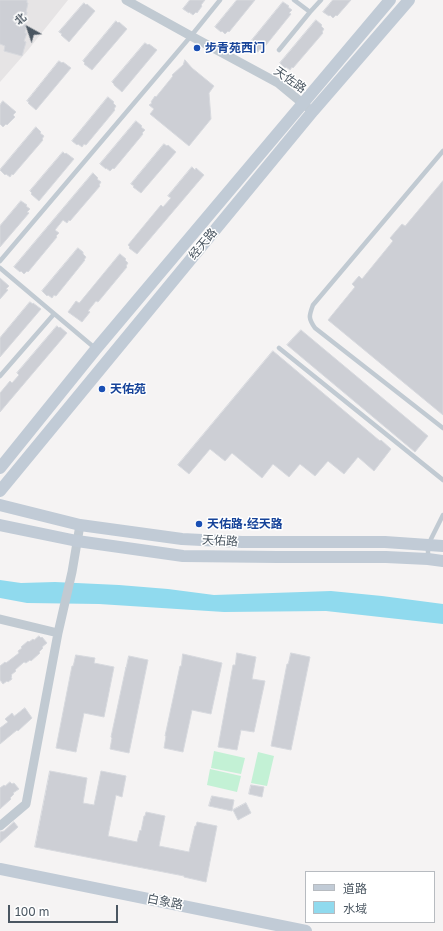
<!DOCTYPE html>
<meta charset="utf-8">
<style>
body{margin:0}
#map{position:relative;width:443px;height:931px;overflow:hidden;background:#f5f3f3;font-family:"Golos Text","Noto Sans SC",sans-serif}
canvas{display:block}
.legend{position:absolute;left:305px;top:871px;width:130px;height:52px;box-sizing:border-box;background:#fff;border:1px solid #b7bbc0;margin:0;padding:5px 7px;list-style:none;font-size:12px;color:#4a5661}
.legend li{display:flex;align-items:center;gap:8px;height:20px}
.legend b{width:20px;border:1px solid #b7bbc0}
.north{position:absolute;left:8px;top:8px;width:40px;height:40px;-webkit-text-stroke:3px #fff;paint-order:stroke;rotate:320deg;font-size:11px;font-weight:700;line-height:16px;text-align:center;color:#4a5661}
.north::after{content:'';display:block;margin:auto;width:14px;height:18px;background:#4a5661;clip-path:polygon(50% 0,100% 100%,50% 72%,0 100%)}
.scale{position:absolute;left:8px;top:905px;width:110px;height:18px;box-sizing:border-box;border:2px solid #4a5661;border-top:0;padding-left:5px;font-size:12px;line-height:14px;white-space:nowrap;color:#4a5661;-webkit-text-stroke:3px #fff;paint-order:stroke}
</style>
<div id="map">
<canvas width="443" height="931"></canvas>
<ul class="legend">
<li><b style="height:5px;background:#c1cbd6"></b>道路</li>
<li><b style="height:11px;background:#90daee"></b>水域</li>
</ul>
<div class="north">北</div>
<div class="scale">100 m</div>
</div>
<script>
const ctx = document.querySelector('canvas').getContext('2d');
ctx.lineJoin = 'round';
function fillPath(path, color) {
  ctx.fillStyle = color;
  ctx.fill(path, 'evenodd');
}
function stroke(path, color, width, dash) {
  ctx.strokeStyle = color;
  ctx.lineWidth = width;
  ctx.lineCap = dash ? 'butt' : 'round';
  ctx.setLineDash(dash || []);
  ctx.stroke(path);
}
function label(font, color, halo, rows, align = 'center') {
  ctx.font = font + ' "Golos Text","Noto Sans SC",sans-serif';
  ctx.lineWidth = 3;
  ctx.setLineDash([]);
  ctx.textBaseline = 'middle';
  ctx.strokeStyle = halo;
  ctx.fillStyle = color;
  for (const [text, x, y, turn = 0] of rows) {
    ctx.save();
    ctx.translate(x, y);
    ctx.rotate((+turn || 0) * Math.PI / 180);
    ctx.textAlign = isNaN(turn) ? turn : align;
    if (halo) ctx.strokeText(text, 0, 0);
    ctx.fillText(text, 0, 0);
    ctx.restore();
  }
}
fillPath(new Path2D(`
 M0,0H68L28,50L0,82Z`), '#e6e4e5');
fillPath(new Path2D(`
 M214,751L245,758L241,774L211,768Z
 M258,752L274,756L267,786L251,783Z
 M210,769L241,776L237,792L207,785Z`), '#c3f1d5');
fillPath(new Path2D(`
 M0,580L21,583L55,582L119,585L168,589L214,595L331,591L382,596L443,604V624L326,611L224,612L99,604L27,603L0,598Z`), '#90daee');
const building = new Path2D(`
 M0,0H27V3H28L26,12H27L26,18H27L25,26L26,27L25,33H27L24,41L26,42L22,56L4,51L5,46L0,44Z
 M190,0H205L201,5L202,6L197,13L196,12L193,15L189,12V13L183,9Z
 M237,0H255L229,32L228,31L225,34L222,31L221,32L215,27Z
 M333,0H351L337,16L336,15L333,18L330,15L329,16L323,12Z
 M283,2L289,6L288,7L292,10L289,13L291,14L262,50L260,49L258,52L254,49V50L248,45Z
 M84,3L86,5L87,4L95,11L69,42L61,35L62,34L59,32Z
 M316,20L322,25L321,26L324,29L322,32L323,33L293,68L292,67L290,70L286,67L285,68L280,63Z
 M116,21L118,23L119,22L127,29L92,70L84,64L85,63L83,61Z
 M145,43L148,45L149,44L157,50L122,92L114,85V84L112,82Z
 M185,60L192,68L214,86L209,93L211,119L189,146L150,114L154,109L149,105L152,103L151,102L155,96L156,97L173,76L172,75L183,65Z
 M59,61L62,63L63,62L71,68L36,110L28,103L29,102L27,101Z
 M108,97L114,102L113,103L116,106L114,109L115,110L86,145L84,144L82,147L78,144L77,145L72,141Z
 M3,101L16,112L13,115L15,117L7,125L6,124L3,127L0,124V105Z
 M136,121L142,126L141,127L145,130L142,133L143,134L114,169L113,168L110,171L106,168V169L100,164Z
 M36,127L41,132L40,133L44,136L42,139L43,140L13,175L12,174L10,177L6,174L5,175L0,170Z
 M164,144L167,146L168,145L176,152L141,193L133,187L134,186L131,184Z
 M63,152L65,154L66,153L74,159L39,201L31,194L32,193L30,191Z
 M192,167L195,170L196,168L204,175L137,254L129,248L130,247L128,245L161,205L163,207L171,198L168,196Z
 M93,173L98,178L97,179L101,182L99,185L100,186L70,221L69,220L67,223L63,220L55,230L59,233L56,236L57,237L28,272L27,271L24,274L21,271L20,272L14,267Z
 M443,181V415L328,320L355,287L352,284L359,276L362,279L393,241L390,238L402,224L405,226Z
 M21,201L27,205L26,206L30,209L27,212L29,213L0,247V226Z
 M78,248L83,252V254L86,257L84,260H85L56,296L54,295L52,298L48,295L47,296L42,291Z
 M120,254L126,259L125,260L128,263L126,266L127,267L98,302L96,301L88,311L90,312L82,322L68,312L76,301L79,303Z
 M0,278L9,286L6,289L8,290L0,299Z
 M30,302L33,304V303L41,309L0,357V338Z
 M57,326L59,328L60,327L67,333L0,412V393L10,381L12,383L19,375L17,373Z
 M301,330L428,436L415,452L287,345Z
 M273,351L380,441L381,440L391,449L374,471L358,457L344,474L328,461L315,476L300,464L289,477L273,464L262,478L232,453L225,461L210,449L189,474L178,465Z
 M39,636L41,638L42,637L47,643L42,647L43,648L39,652L40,653L31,661L30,660L26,663L24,662L15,670L16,671L11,675L12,676L11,677L12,679L8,682L7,681L3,684L0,680V666L5,662L6,663L19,653L18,651L22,648L21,647L28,641L29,642L33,639L34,640Z
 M237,653L256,657L252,679L265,681L254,732L241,730L237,750L218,747L233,665H235Z
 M291,653L310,657L291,750L271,746L287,664H288Z
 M183,654L222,663L211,714L192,710L183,752L164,748L166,736H165L180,666H181Z
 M76,655L95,658L94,663L114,667L104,717L84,713L76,752L56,748L72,666H73Z
 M129,656L148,660L129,753L110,749L112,738L111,737L126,667V668Z
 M25,708L32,718L18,731L17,730L0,744V728L8,722L5,719L12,713L14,716Z
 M50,771L87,778L83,803L94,805L101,771L126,776L122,797L116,795L108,836L137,842L140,830L141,831L144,816H145L146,812L165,816L159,846L189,852L195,826H196L197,822L217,826L206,882L184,877V876L35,847Z
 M10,782L12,784L14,783L19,789L13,793L14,794L10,798L11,799L0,809V788L4,785L5,786Z
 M251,785L264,787L262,797L249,794Z
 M212,796L234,800L232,811L209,806Z
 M246,803L251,813L238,820L233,810Z
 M14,822L18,827L0,843V832L4,831Z`);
fillPath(building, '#cdcfd5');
stroke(building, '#d7d9de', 1);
stroke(new Path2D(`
 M294,0L310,12
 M279,50L310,12L321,0
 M443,151L313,305C309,316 308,318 315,328L443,428
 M0,261L191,36L220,0
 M0,268L96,349
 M279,348L443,480
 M0,376L54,314
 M428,559V545L443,515`), '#c1cad2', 4.5);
stroke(new Path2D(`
 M126,0L191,36L278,83L307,107
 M0,619L58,633
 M0,826L26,804L58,633L72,572L80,525`), '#c1cad2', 9);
stroke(new Path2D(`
 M0,468L96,349L390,0
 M0,491L313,111L409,0
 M0,505L80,525L182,539L242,542H385L443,546
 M0,525L77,541L183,556L277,557H386L428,559L443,561
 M0,869L306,931`), '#c1cbd6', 12);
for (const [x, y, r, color] of [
 [197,48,4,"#1a4fb4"],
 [102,389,4,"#1a4fb4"],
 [199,524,4,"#1a4fb4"]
]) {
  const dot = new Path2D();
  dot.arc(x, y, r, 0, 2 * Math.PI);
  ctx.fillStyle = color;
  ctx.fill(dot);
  stroke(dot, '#fff', 1.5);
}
label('bold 12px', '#164399', '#fff', [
 ["步青苑西门",205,48],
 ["天佑苑",110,389],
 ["天佑路·经天路",207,524]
], 'left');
label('12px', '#4a5661', '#fff', [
 ["天佐路",290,80,35],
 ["经天路",203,244,-50],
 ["天佑路",220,541,3],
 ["白象路",165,902,11]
]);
</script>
